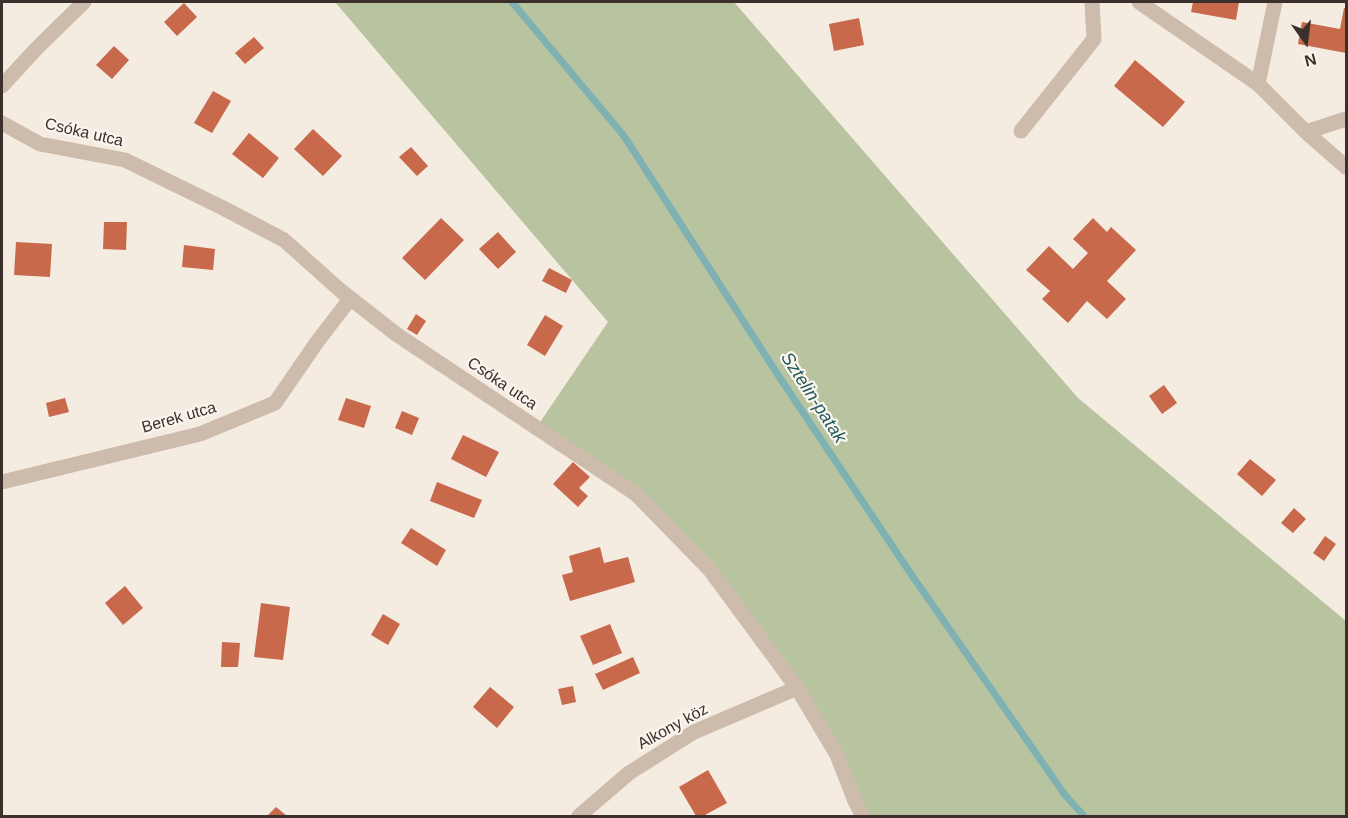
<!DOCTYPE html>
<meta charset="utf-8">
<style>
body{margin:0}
#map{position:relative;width:1348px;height:818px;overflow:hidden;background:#f4ebe1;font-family:Helvetica,sans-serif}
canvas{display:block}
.frame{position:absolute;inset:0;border:3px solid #3b302b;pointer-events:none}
.north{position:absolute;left:1276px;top:12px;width:60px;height:60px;-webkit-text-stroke:4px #fbf5ee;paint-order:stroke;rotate:166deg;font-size:16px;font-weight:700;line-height:24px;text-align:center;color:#3b302b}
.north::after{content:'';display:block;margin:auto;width:21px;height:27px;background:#3b302b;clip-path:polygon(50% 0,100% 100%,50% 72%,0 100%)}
</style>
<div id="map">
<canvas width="1348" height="818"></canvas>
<div class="frame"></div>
<div class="north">N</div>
</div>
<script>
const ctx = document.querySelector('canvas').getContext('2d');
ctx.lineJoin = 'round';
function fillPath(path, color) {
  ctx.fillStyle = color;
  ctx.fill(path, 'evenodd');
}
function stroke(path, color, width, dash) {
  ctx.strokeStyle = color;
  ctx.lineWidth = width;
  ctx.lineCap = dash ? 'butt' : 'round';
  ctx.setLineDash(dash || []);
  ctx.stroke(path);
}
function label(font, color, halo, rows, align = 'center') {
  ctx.font = font + ' Helvetica,sans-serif';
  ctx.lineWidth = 4.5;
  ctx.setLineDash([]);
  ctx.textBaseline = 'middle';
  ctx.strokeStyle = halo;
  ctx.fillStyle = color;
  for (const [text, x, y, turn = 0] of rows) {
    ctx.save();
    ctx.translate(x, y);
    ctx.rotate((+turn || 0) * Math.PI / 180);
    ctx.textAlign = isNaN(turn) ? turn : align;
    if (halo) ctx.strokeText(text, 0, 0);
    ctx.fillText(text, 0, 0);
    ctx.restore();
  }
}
fillPath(new Path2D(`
 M335,2H734L1078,398L1346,621V816H863L837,755L710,570L636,494L536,428L608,322Z`), '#b8c4a0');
stroke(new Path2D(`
 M512,2L624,136L780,378L911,574L1065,795L1084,816`), '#7fb0b2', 7);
fillPath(new Path2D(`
 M1193,2H1239L1236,20L1191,12Z
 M184,3L197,17L177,36L164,22Z
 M1344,8H1346V53L1298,44L1302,22L1340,29Z
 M859,18L864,45L834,51L829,24Z
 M254,37L264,48L245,64L235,53Z
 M114,46L129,60L112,79L96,65Z
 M1135,60L1185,102L1163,127L1114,86Z
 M213,91L231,101L212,133L194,123Z
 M313,129L342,156L323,176L294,149Z
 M249,133L279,158L263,178L232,154Z
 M411,147L428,166L417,176L399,157Z
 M441,218L464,240L425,280L402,258Z
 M1093,218L1107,232L1111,227L1136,250L1107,281L1126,299L1107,319L1087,301L1068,323L1042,299L1050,291L1026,270L1049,246L1073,269L1088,253L1073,239Z
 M104,222H127L126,250L103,249Z
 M498,232L516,252L498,269L479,249Z
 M16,242L52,244L50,277L14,275Z
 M184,245L215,249L213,270L182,267Z
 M549,268L572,280L566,293L542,281Z
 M416,314L426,321L417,335L407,329Z
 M545,315L563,326L545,356L527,345Z
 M1164,385L1177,403L1162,414L1149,396Z
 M65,398L69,412L49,417L46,403Z
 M346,398L371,406L364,428L338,420Z
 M402,411L419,418L412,435L395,428Z
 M463,435L499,452L486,477L451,459Z
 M1250,459L1276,480L1262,496L1237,474Z
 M573,462L590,477L579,488L588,496L578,507L553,484Z
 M437,482L482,500L474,518L430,501Z
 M1294,508L1306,519L1293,533L1281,523Z
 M411,528L446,550L437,566L401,543Z
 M1325,536L1336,544L1324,561L1313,553Z
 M600,547L604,563L628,557L635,582L570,601L562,575L573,572L569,556Z
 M125,586L143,608L123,625L105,603Z
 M261,603L290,607L283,660L254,657Z
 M383,614L400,624L388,645L371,635Z
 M610,624L622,653L593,665L580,636Z
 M222,642L240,643L238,667H221Z
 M633,657L640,673L603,690L595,674Z
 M573,686L576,702L562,705L558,689Z
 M490,687L514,707L497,728L473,707Z
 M708,770L727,803L703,816H696L679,787Z
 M276,807L287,816H267Z`), '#c8694b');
stroke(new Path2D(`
 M1139,2L1258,84L1306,132L1346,167
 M1258,84L1275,2
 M2,86L37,48L84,2
 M2,123L40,144L125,160L223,208L284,240L341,291L396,334L636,494L710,570L797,688L837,755L855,801L863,816
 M1021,131L1094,39L1092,2
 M1306,132L1346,119
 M2,482L200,434L275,403L317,342L350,299
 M579,816L629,773L694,732L797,688`), '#cdbbac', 15);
label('16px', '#3b302b', '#fbf5ee', [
 ["Csóka utca",84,133,13],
 ["Csóka utca",502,384,34],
 ["Berek utca",179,418,-16],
 ["Alkony köz",673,727,-29]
]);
label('italic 18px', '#1f5a5e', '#fbf5ee', [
 ["Sztelin-patak",813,398,57]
]);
</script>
